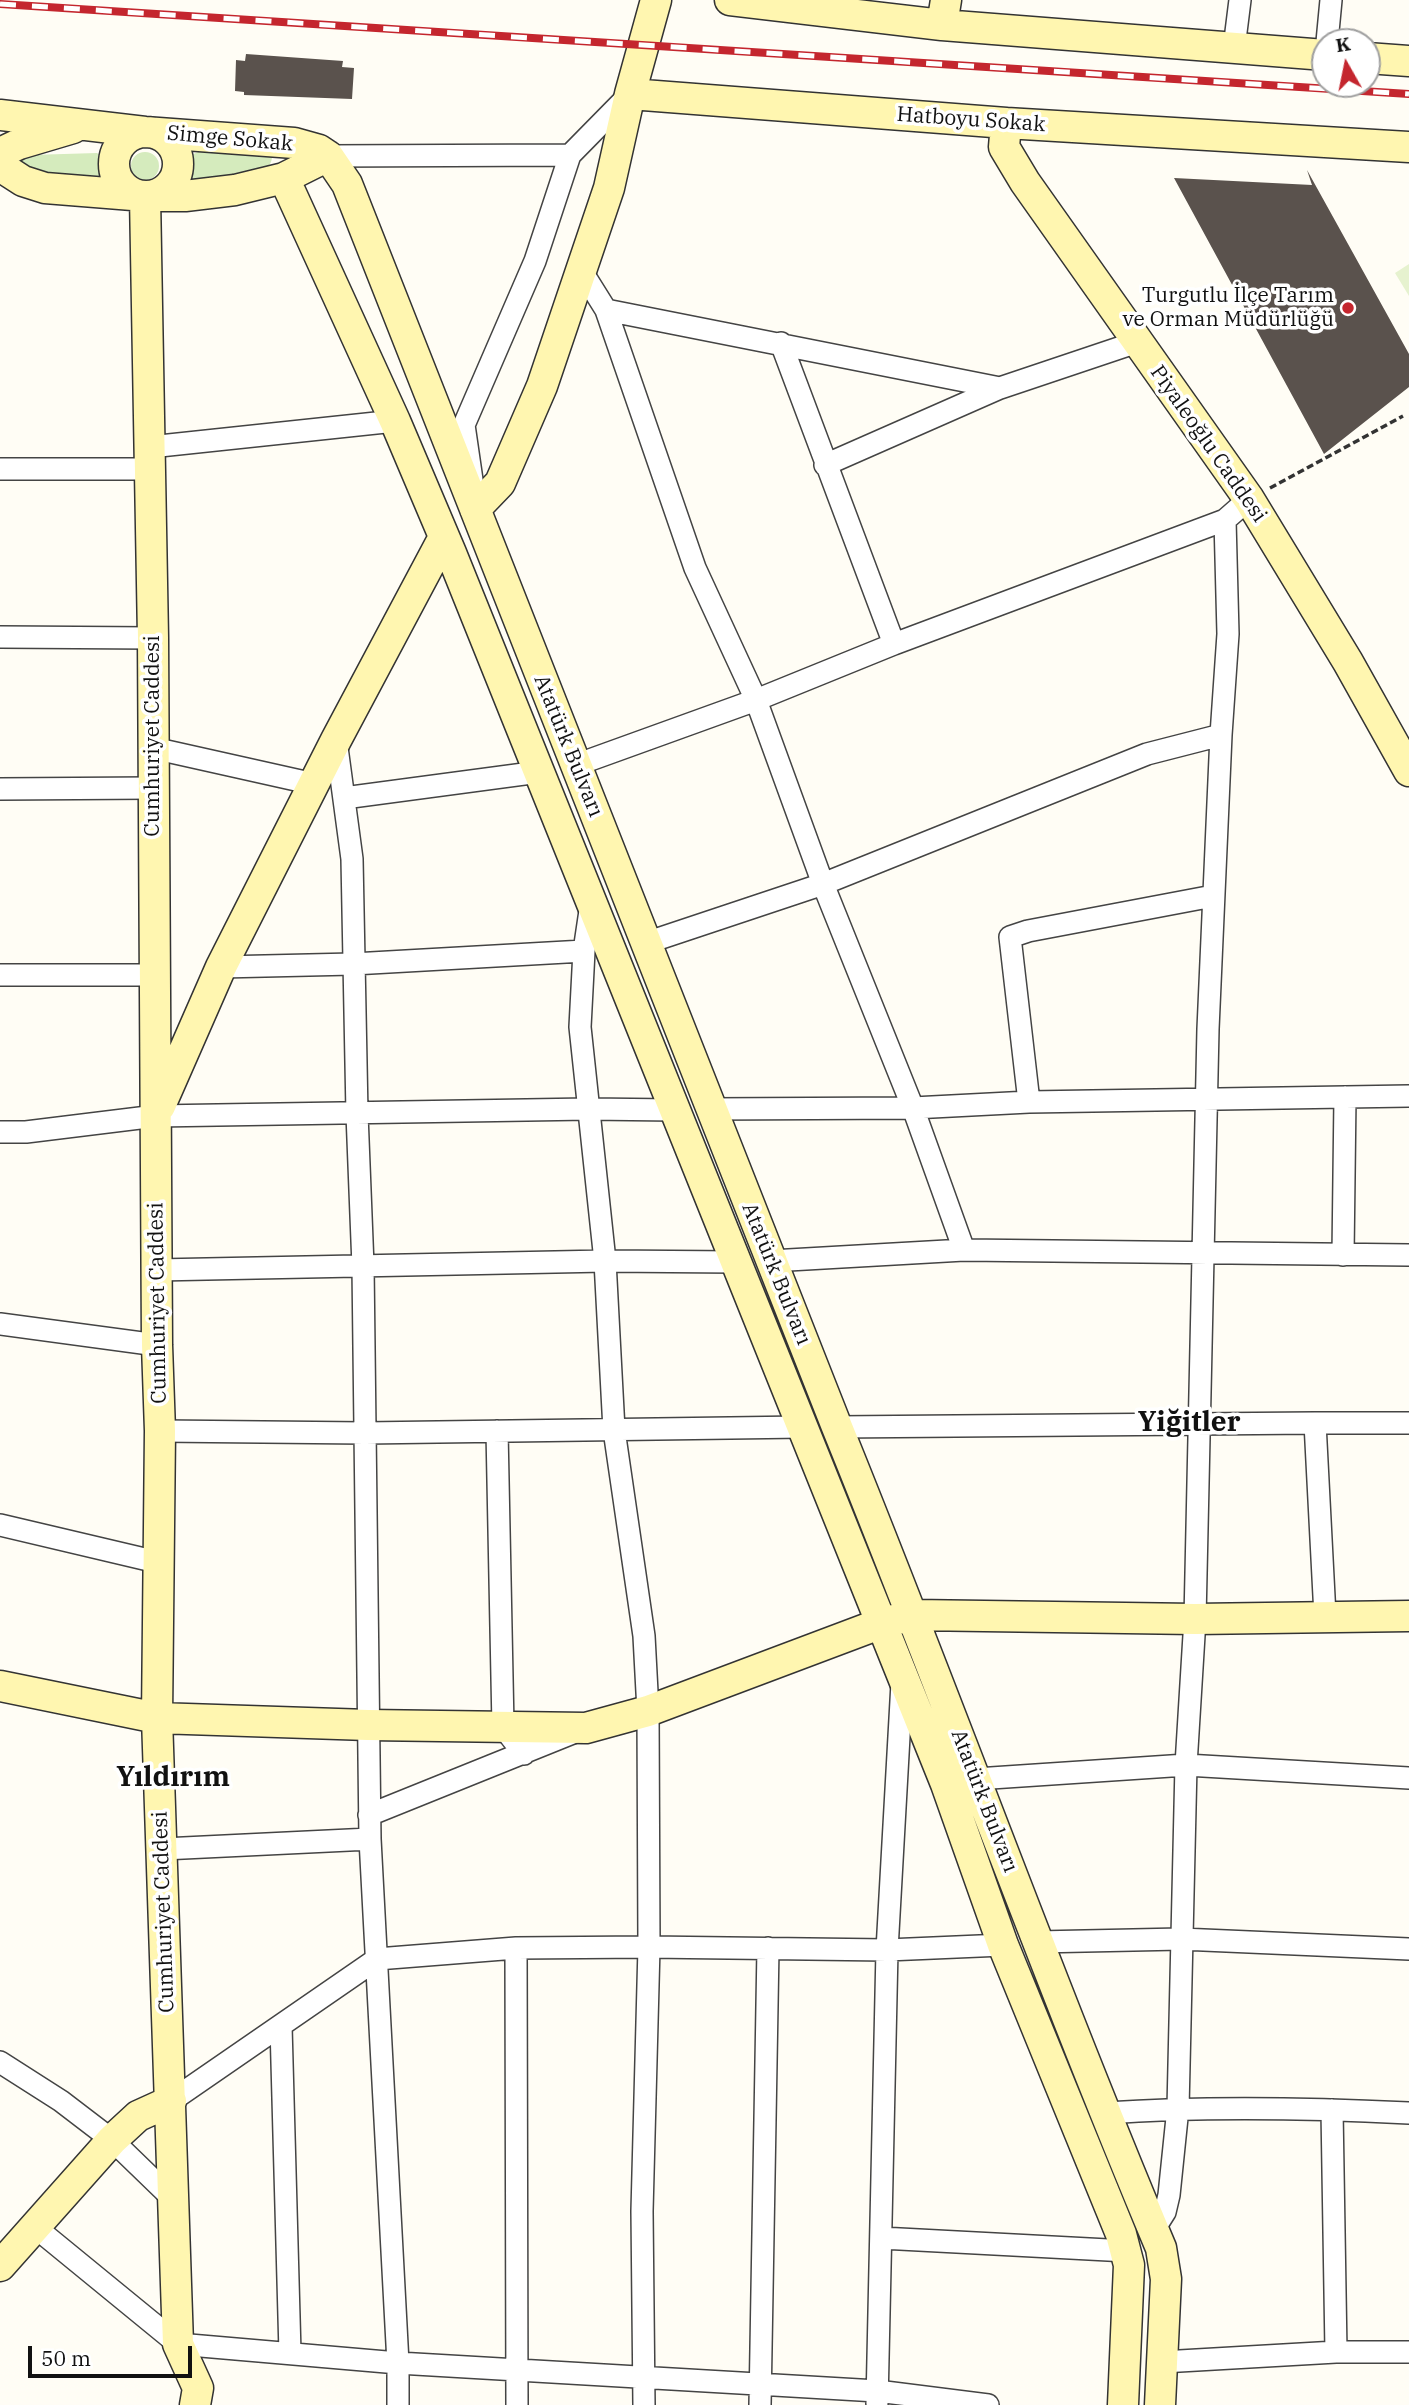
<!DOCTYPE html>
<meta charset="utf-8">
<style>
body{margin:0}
#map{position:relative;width:1409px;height:2405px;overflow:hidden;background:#fffdf5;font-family:"IBM Plex Serif",serif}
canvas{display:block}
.north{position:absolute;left:1311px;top:28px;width:70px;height:70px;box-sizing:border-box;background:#fff;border:2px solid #a0a0a0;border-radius:50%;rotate:351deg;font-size:19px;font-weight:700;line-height:28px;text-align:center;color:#111}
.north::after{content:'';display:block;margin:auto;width:24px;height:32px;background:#c4262e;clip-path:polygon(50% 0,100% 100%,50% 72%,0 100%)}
.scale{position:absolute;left:28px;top:2346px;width:164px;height:32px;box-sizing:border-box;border:4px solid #111;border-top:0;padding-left:9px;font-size:21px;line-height:24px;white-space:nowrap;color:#111;-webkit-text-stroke:5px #fff;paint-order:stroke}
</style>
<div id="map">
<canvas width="1409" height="2405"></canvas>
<div class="north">K</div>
<div class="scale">50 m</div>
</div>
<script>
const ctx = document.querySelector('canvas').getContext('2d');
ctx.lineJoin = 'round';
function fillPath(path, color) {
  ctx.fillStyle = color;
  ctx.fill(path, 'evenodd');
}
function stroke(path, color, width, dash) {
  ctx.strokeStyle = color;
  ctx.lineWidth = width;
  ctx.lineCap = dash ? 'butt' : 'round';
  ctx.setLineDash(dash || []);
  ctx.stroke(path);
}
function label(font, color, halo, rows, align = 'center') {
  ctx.font = font + ' "IBM Plex Serif",serif';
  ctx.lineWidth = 7;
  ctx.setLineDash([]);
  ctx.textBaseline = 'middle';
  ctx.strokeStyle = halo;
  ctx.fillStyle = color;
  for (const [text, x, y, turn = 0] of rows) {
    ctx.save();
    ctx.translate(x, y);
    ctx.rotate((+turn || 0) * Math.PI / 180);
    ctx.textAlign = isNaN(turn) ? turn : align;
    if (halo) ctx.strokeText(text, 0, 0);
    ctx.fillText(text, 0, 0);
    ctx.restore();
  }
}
fillPath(new Path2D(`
 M202,151H262L272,156C272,163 269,166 263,170L212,186L191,183C183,169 185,154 202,151Z
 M131 166a14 14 0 1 1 28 0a14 14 0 1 1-28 0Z
 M97,153L105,159L103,178L88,183L31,170L21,162L22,158L31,155Z`), '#d5ebbd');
fillPath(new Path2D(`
 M1409,264V296L1395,273Z`), '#e6f2cf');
fillPath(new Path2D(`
 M246,54L343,61L342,67L354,68L352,99L244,95V92L235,91L236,60L245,61Z
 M1307,170L1409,354V387L1324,454L1174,178L1312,185Z`), '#5a524d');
const street = new Path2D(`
 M1327,42L1331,0
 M1234,48L1240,0
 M328,156L570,155
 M581,270L606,310L1000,388
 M606,310L695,568L756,700L823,884L913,1108L964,1250
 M781,343L894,644
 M150,447L395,421
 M825,465L1000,388L1137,342
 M0,469H150
 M472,480L464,425L535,261L570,155L630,94
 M0,637L153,638
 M1221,735L1228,634L1225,520
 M336,740L352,859L357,1114L363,1266L370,1839L398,2363V2405
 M153,748L314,784
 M576,765L756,700L894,644L1225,520L1249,499
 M0,789L153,788
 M344,798L539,772
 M591,904L584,951L580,1027L605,1261L614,1430L644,1636L648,1711L649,1947L642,2211L644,2405
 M646,943L823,884L1147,754L1221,735L1208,1029L1195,1619L1186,1765L1178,2108L1169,2195L1165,2212L1153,2231
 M221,967L353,964L584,951
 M0,975H155
 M1029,1102L1010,937L1028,931L1213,896
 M711,1109L913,1108L1029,1102L1409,1096
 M0,1132H26L156,1116L588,1109L675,1110
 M1343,1255L1345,1097
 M771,1261L964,1250L1409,1255
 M157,1270L605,1261L736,1262
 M0,1324L157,1345
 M1315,1423H1409
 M837,1427L1315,1423L1325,1616
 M160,1431L365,1433L803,1427
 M497,1431L503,1727L524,1754
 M0,1525L157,1562
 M976,1779L1186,1765L1409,1778
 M369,1815L575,1732
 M163,1849L370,1839
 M1037,1942L1181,1939L1409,1949
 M516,1948L517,2405
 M281,2026L290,2353
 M0,2062L61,2101L112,2140L175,2201
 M171,2101L377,1959L516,1948L649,1947L887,1950L1003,1945
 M1332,2110L1336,2352
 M1106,2113C1207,2106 1308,2108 1409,2113
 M35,2227L178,2344L398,2363L877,2391L988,2405
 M881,2238L1127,2251
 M1162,2362L1336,2352H1409
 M877,2403L887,1950L902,1683
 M760,2405L768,1948`);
const secondary = new Path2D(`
 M656,0L630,94L1006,123L1409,147
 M730,0L942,25L1325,55
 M942,25L946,0
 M1367,58L1409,61
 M0,115L145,132L294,143L319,150L328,156L347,184L837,1427C948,1700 1047,1977 1161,2248L1166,2279L1160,2405
 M1006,123L1004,147L1025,182L1249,499L1348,662L1409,771
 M114 164a32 32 0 1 1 64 0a32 32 0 1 1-64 0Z
 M0,153L19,144L73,128
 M0,166L23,181L45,188L145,196H185L235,190L284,178L328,156
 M284,178L395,421L451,553L946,1784L1003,1945L1121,2234L1129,2265L1123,2405
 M145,196L153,638L157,1345L160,1431L157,1718L178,2344L198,2388L195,2405
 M475,509L500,483L542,386L609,188L630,94
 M160,1106L221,967L336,740L444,537
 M0,1686L157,1718L368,1725L586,1728L648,1711L882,1623L914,1615L1195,1619L1409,1616
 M0,2266L112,2140L138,2116L171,2101`);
stroke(street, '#444', 24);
stroke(secondary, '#333', 33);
stroke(new Path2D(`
 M1270,488L1403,416`), '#333', 3.5, [7, 3.5]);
stroke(street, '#fff', 21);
stroke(secondary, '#fff6b0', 30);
const rail = new Path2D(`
 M0,4L1409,94`);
stroke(rail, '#c4262e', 8);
stroke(rail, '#fff', 5, [16]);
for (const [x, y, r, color] of [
 [1348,308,7,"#c4262e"]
]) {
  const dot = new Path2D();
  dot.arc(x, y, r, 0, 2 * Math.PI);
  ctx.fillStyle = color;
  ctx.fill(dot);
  stroke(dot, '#fff', 2.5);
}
label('21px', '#111', '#fff', [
 ["Hatboyu Sokak",971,120,4],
 ["Simge Sokak",230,139,5],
 ["Piyaleoğlu Caddesi",1208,444,55],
 ["Cumhuriyet Caddesi",153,736,-90],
 ["Atatürk Bulvarı",568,746,68],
 ["Atatürk Bulvarı",776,1274,68],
 ["Cumhuriyet Caddesi",158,1303,-91],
 ["Atatürk Bulvarı",984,1801,69],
 ["Cumhuriyet Caddesi",164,1912,-92]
]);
label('21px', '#111', '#fff', [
 ["Turgutlu İlçe Tarım",1334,296],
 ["ve Orman Müdürlüğü",1334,320]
], 'right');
label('bold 28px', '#111', '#fff', [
 ["Yiğitler",1189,1423],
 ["Yıldırım",173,1778]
]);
</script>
